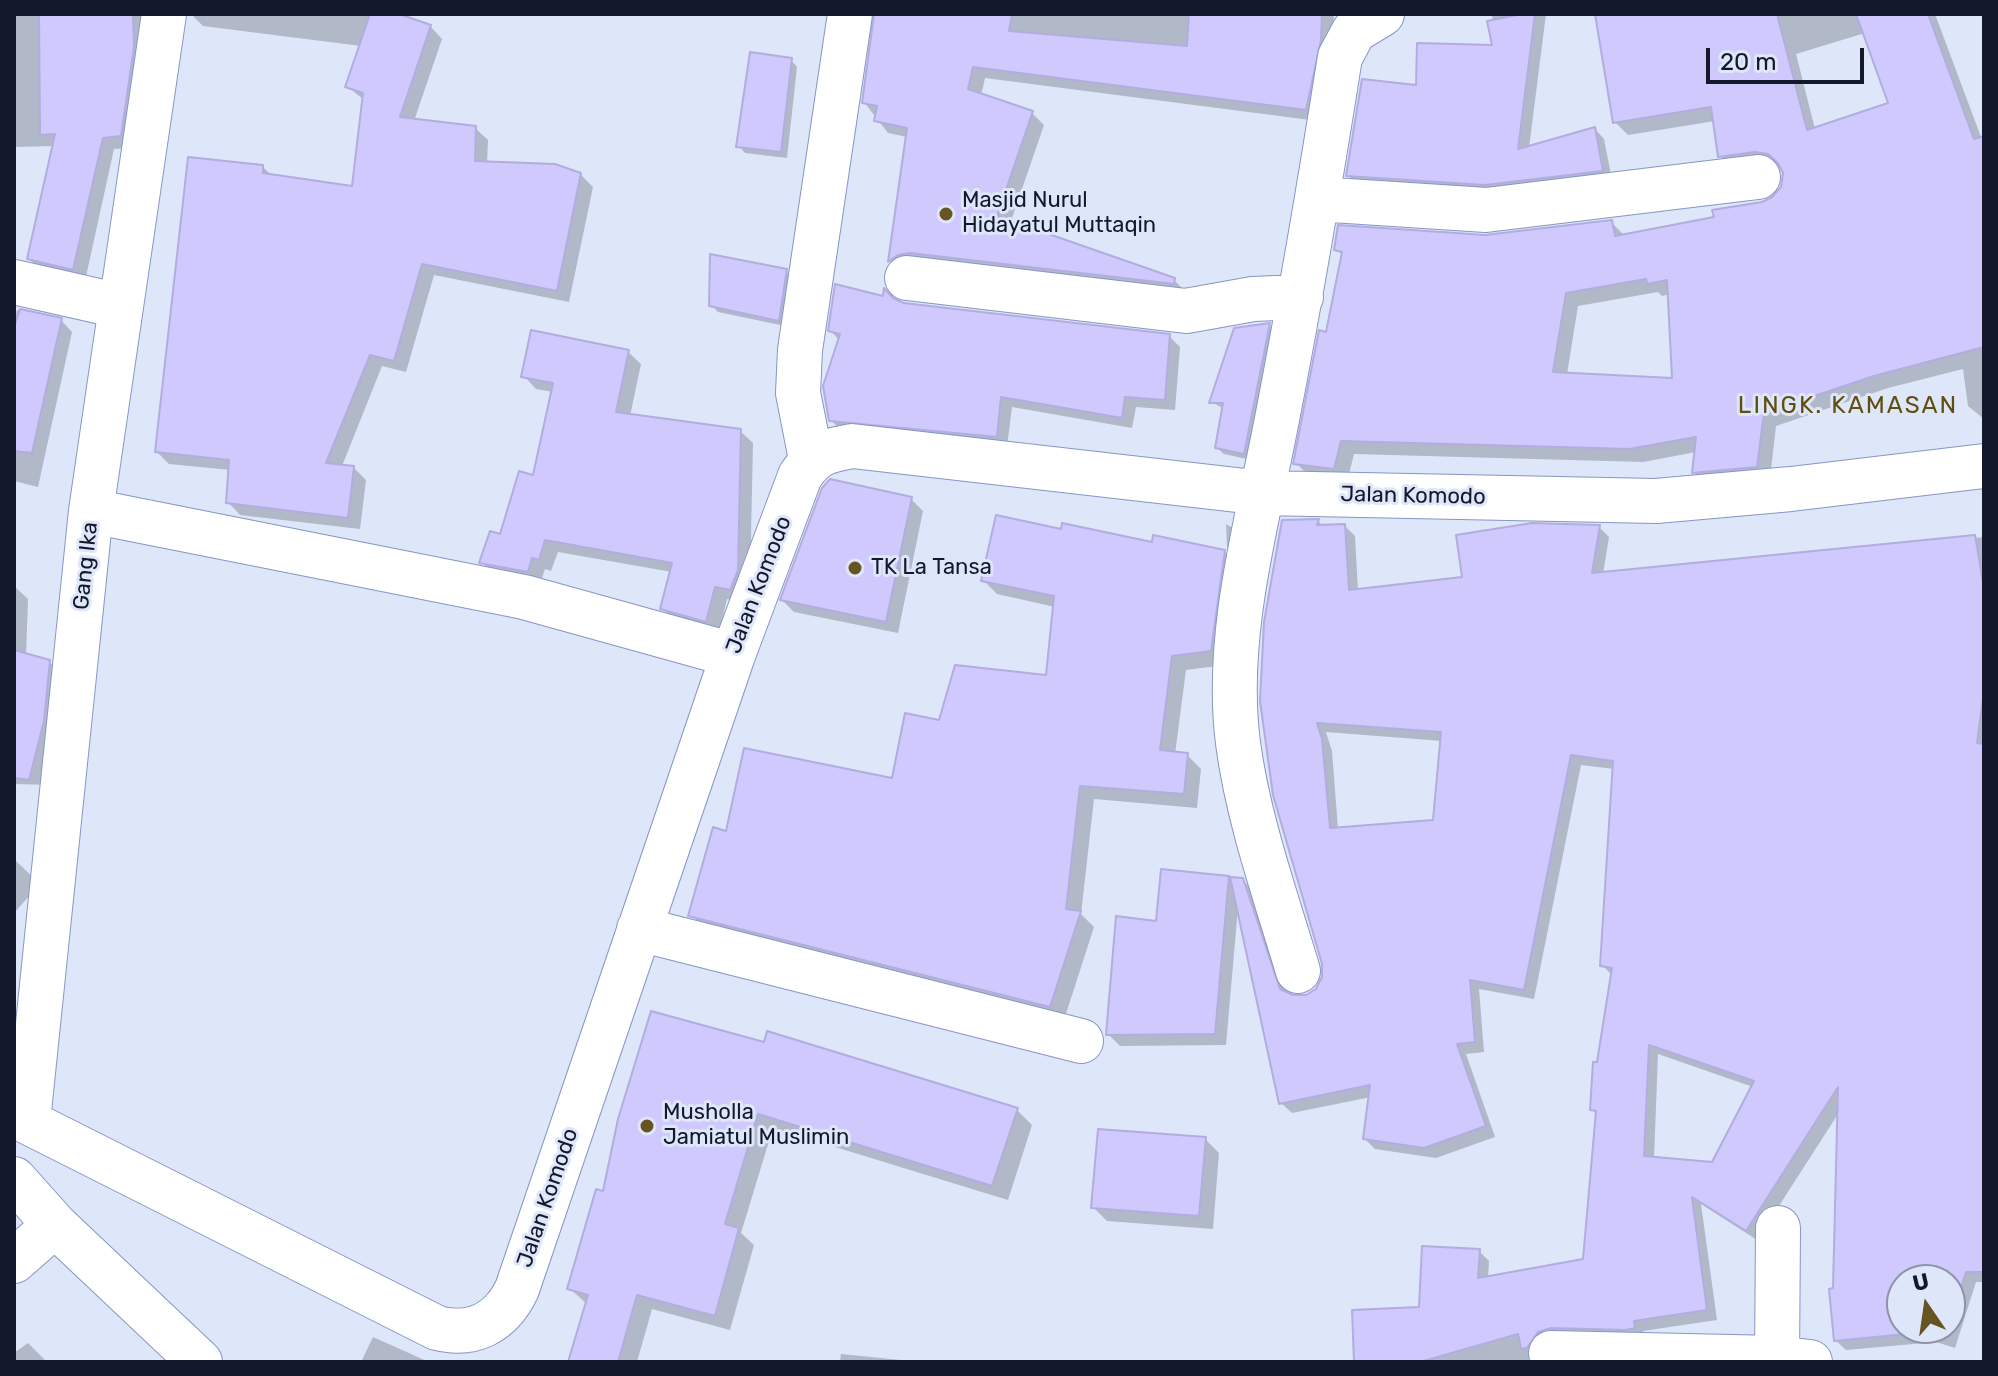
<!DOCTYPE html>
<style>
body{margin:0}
#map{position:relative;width:1998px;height:1376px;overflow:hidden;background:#dee6fa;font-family:Rubik,sans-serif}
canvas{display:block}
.frame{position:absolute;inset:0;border:16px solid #13192b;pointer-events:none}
.north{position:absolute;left:1886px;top:1264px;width:80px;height:80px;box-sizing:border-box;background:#dee6fa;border:2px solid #8d94a7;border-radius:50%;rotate:347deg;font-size:22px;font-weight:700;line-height:32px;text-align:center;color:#13192b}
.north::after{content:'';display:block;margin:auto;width:28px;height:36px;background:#665523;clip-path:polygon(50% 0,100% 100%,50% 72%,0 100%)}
.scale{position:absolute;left:1706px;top:48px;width:158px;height:36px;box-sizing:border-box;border:4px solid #13192b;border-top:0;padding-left:10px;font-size:24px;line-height:28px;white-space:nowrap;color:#13192b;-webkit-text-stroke:6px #dee6fa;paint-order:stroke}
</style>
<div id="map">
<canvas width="1998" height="1376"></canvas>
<div class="frame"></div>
<div class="north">U</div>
<div class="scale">20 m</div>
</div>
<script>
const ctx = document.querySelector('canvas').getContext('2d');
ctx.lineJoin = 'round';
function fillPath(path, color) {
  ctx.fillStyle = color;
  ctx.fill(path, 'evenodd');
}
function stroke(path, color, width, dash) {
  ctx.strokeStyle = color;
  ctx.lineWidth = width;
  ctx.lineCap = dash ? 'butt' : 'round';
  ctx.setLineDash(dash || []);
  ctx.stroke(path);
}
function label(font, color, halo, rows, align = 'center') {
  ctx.font = font + ' Rubik,sans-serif';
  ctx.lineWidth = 6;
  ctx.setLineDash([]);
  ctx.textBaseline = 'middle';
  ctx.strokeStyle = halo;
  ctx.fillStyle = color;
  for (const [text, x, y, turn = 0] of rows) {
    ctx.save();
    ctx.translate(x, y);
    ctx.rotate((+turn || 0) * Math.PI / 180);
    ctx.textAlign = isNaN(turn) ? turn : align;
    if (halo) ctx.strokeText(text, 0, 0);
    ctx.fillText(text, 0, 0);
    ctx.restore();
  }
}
fillPath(new Path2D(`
 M14,14H155L132,148L114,149L85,281L41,271L29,259L54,146L14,147Z
 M191,14H392L430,26L442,39L414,121L475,128L488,140L487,164L580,174L593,187L569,302L434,275L406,372L382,366L342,466L354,468L366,480L360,529L240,515L228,502L231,470L169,464L157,452L263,167L272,176L353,189L364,100L347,86L361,46L203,26Z
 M874,14H1334L1332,53L1318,121L985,78L981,96L1032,113L1044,125L1011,221L1174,280L1186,292L901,273L890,261L907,137L888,133L864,102Z
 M1492,14H1546L1529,148L1595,129L1604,139L1612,180L1496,194L1358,185L1348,175L1494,47Z
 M1597,14H1935L1984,145V419L1968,406L1963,369L1888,388L1776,426L1770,479L1707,485L1694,472L1696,452L1643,462L1354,454L1347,482L1309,476L1296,463L1328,335L1343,255L1336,249L1611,222L1625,236L1716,218L1774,199L1782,188V167L1733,169L1720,156L1715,121L1628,135L1615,122ZM1865,33L1890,104L1815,129L1796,54ZM1658,292L1662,296L1670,294L1674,380L1567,374L1578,306Z
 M791,60L797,67L787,158L745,153L739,146Z
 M786,271L792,278L785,326L718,312L711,305Z
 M894,301L1169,336L1180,347L1175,410L1136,407L1132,428L1012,407L1007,447L842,432L831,420L840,341L830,330Z
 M17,310L61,320L72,332L38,487L14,481V325Z
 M1269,325L1275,332L1251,460L1224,454L1217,448L1224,409L1212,402Z
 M628,352L641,364L630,416L740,431L753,443L750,583L743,602L727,599L719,633L675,621L662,608L672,572L558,552L551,571L545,569L540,584L494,574L481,562L502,537L535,477L553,392L536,389L524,376Z
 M911,499L923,511L898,633L794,612L782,600Z
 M1318,521L1324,527L1345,526L1355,536L1358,591L1464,579L1599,527L1609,537L1603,574L1984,537V1282H1976L1955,1348L1936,1342L1846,1350L1835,1340L1840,1111L1757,1240L1701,1204L1717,1320L1643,1331L1645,1339L1515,1362H1356L1421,1309L1479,1251L1489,1261L1488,1278L1585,1260L1598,1115L1592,1110L1613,976L1602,965L1614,769L1581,765L1534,999L1479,989L1484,1052L1466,1054L1495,1137L1436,1158L1375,1149L1365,1139L1371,1097L1292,1113L1281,1103L1238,908L1226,1045L1120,1046L1108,1034L1158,923L1228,878L1234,885L1243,880L1253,891L1288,995L1307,997L1317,990L1324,978L1283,522ZM1326,732L1442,741L1435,822L1338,829L1332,751ZM1658,1054L1753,1087L1713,1164L1654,1159ZM1902,1280H1950V1328H1902Z
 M1226,524L1236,530L1232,552L1227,547Z
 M1062,531L1224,551L1238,566L1225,665L1186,670L1175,754L1187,755L1201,769L1197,808L1094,799L1081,914L1094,927L1064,1020L705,929L691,915L728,833L893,780L940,722L1048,678L1055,607L997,594L983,580Z
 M14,586L28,599L26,655L49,662L62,674L50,785L14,784Z
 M14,859L40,884L14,913Z
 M652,1013L1017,1110L1032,1125L1008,1200L773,1128L741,1233L754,1245L730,1330L652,1309L637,1362H570L587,1304L569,1288L605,1193Z
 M1205,1139L1219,1153L1213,1229L1107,1221L1093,1207Z
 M373,1337L429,1362H361Z
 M28,1343L47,1362H14V1353Z
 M841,1354L901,1360L904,1362H840Z`), '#0003');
const building = new Path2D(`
 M39,14H133L134,47L121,136L103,138L73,270L27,259L55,134L40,135Z
 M370,14H399L431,25L400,117L476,126L475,161L555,164L581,173L557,291L422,264L394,361L370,355L326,463L354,466L348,518L226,503L229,460L155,452L188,157L263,165V173L352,186L363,93L345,87Z
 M874,14H1012L1009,31L1187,46L1189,14H1322L1321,40L1306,110L973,67L968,89L1033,111L997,216L1175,278L1174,284L910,253L898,255L888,262L907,128L874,121L877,106L862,103Z
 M1522,14H1535L1518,149L1595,127L1603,171L1485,185L1346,176L1362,79L1416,85L1417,43L1492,45L1487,21Z
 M1595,14H1777L1807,130L1888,103L1856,14H1928L1974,139L1984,136V347L1874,376L1764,413L1757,467L1692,473L1696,437L1629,449L1341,441L1334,469L1293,464L1319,330L1326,332L1342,252L1334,250L1338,225L1485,235L1612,220L1615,236L1714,217L1712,210L1762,202L1772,197L1781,187L1783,173L1778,163L1768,154L1755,152L1718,157L1711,107L1613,123ZM1646,279L1647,284L1667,280L1672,378L1553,372L1566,293Z
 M750,52L792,58L781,152L736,147Z
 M710,254L787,269L779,321L709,306Z
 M835,284L883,296L884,288L893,298L904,303L1170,334L1165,400L1125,397L1122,418L1001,397L997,437L829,421L823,386L840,334L828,331Z
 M20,309L62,318L32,453L14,451V328Z
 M1270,323L1244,454L1215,448L1223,403H1209L1234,328Z
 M531,330L629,350L616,412L741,429L738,570L730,590L715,587L706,622L660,609L672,563L545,540L539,560L532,558L528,572L479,563L490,531L500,534L519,471L533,475L553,383L521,377Z
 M830,479L912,497L886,622L780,600L822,488Z
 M996,515L1061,529L1062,523L1152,542L1153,535L1225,550L1211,651L1172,656L1160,750L1188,753L1184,794L1080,786L1066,909L1081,911L1050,1007L688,916L713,827L726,831L744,748L892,778L905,713L939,720L955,665L1046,675L1054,596L981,581Z
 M1319,519L1317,525L1345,524L1349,590L1462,577L1456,535L1532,523L1600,525L1592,573L1975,535L1984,588V691L1977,743L1984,744V1272H1966L1950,1323V1280H1902V1328L1948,1330L1834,1341L1829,1289L1833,1288L1838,1087L1746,1231L1692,1197L1707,1310L1634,1321L1635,1328L1625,1330L1551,1328L1538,1332L1527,1348L1521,1349L1518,1334L1420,1362H1354L1352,1310L1419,1307L1422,1246L1480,1249L1478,1278L1583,1259L1596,1111L1590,1110L1593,1062H1597L1612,968L1600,966L1613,761L1571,755L1524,990L1470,980L1475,1042L1457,1044L1486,1126L1424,1148L1363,1139L1370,1085L1279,1104L1230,877L1243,878L1280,989L1293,995H1306L1316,989L1322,977V964L1273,795L1260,701L1264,622L1282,520ZM1317,723L1441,732L1433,820L1330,828L1322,739ZM1649,1045L1754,1081L1712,1162L1644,1156Z
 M14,650L50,660L44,721L29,780L14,778Z
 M1161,869L1229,876L1215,1034L1106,1035L1116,916L1156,921Z
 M651,1011L764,1042L767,1031L1018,1108L992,1186L758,1114L725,1224L739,1228L715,1316L637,1295L618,1362H568L588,1295L567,1289L596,1189L603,1191L618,1119Z
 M1098,1129L1206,1137L1199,1216L1091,1208Z`);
fillPath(building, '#cfc9fd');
stroke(building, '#b2acdf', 2);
const minor = new Path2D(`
 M1317,199L1486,210L1758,177
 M907,278L1186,311L1253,299L1301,297
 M14,282L120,306
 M811,459L798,393L800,350L850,14
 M91,511L524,597L733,655
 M639,929L1081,1041
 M1298,971C1276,897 1248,819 1238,743C1224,634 1258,520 1278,414C1301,296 1321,177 1340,57L1354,31L1382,14
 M14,1115L437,1328C473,1337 501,1323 517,1289L733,655L800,476C815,453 826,451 852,446L1263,493L1656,501L1791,489L1984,466
 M28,1121L91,511L164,14
 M14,1179L55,1225L200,1362
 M14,1261L55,1225
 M1551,1353L1776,1358L1810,1362
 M1777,1362L1778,1228`);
stroke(minor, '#8696c5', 46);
stroke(minor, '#fff', 44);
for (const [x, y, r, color] of [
 [946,214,8,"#665523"],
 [855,568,8,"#665523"],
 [647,1126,8,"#665523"]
]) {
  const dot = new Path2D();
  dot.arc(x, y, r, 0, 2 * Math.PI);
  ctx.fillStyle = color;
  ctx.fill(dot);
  stroke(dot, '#dee6fa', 3);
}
label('22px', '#13192b', '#dee6fa', [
 ["Masjid Nurul",962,201],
 ["Hidayatul Muttaqin",962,226],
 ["TK La Tansa",871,568],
 ["Musholla",663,1113],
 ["Jamiatul Muslimin",663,1138]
], 'left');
label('22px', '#13192b', '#dee6fa', [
 ["Jalan Komodo",1413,496,1],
 ["Gang Ika",86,566,-84],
 ["Jalan Komodo",759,585,-69],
 ["Jalan Komodo",548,1198,-71]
]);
ctx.letterSpacing = '2px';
label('24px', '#604d0f', '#dee6fa', [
 ["LINGK. KAMASAN",1848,406]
]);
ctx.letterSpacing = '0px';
</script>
